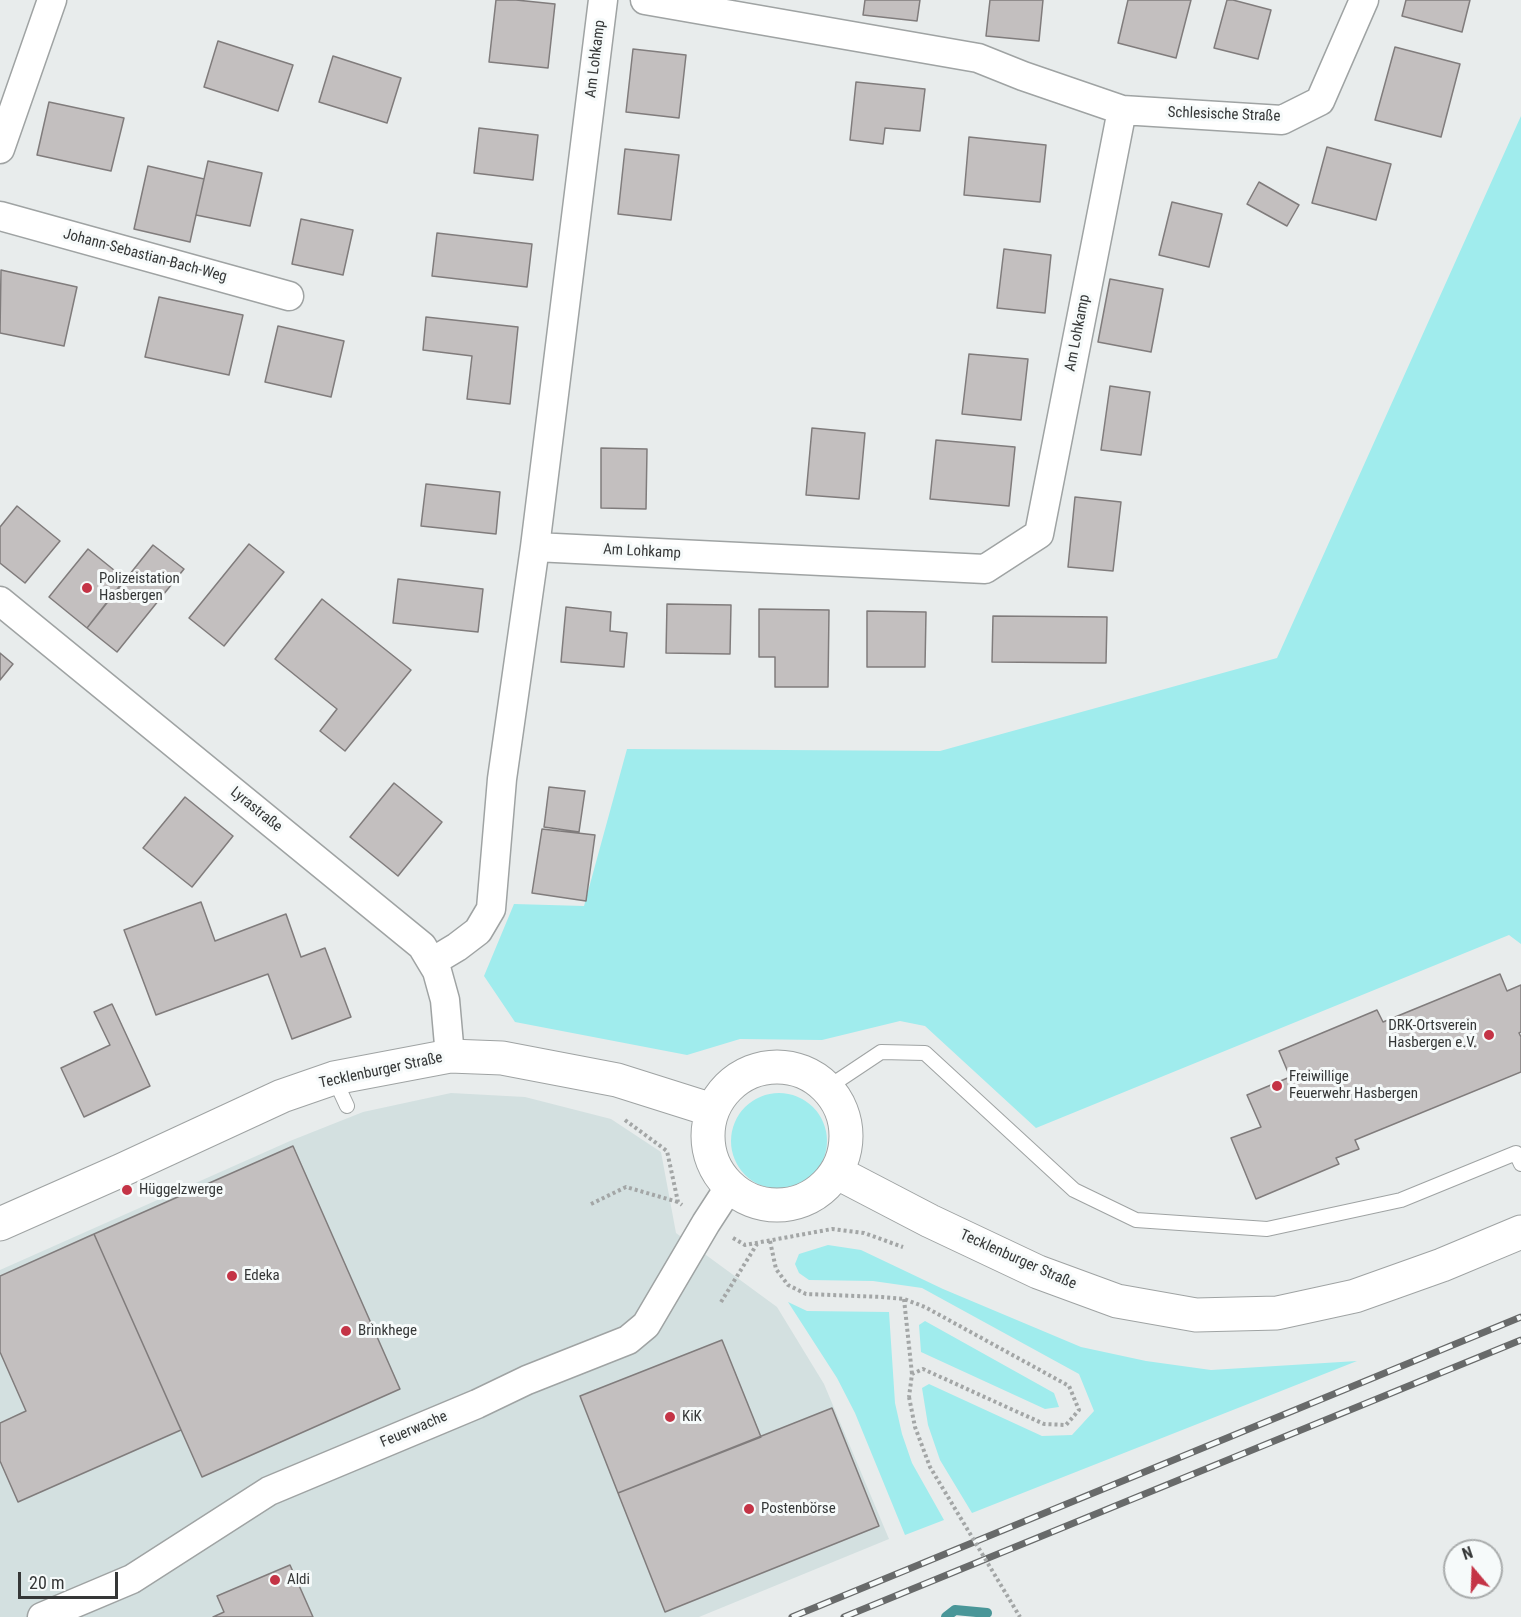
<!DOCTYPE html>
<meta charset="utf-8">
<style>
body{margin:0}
#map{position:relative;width:1521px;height:1617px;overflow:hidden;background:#e8ecec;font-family:"Roboto Condensed",sans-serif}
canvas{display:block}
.north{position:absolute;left:1443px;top:1539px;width:60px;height:60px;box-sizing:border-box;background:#f6fafa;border:2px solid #a9acac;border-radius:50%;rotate:341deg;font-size:16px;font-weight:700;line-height:24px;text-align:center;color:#353737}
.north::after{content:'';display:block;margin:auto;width:21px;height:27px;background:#c43446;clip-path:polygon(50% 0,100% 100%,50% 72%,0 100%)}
.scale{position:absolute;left:18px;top:1572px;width:100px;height:27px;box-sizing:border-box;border:3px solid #353737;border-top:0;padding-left:8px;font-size:18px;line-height:21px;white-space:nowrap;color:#353737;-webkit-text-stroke:4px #f6fafa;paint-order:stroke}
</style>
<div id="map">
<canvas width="1521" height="1617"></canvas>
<div class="north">N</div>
<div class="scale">20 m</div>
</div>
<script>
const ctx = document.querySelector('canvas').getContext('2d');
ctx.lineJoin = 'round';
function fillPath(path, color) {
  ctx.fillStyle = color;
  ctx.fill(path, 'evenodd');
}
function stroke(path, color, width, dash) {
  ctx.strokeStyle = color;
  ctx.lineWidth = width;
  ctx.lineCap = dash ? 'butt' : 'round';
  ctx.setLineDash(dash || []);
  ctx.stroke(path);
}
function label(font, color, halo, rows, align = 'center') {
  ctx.font = font + ' "Roboto Condensed",sans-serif';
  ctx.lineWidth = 6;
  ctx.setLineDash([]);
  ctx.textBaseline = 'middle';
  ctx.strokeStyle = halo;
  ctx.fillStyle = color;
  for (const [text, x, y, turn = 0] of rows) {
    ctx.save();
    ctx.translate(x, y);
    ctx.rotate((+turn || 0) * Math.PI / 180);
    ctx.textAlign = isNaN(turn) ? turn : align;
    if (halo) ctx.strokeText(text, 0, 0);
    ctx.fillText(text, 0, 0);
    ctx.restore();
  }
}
fillPath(new Path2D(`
 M451,1093L525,1097L611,1119L661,1152L676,1233L777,1307L824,1384L889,1539L699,1617H0V1270L290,1141L363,1112Z`), '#d3e0e0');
fillPath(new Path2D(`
 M1521,116V944L1509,935L1036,1128L925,1026L900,1021L822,1040L740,1039L687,1055L515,1022L484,976L514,904L584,906L627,749L940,751L1277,658Z
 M731 1141a48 48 0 1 1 96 0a48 48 0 1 1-96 0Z
 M828,1245L861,1250L943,1289L1081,1347L1146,1361L1211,1370L1357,1361L972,1513L940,1460L928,1425L922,1388L929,1384L1042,1436L1072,1435L1094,1411L1079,1374L922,1288L873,1281L809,1280L799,1273L795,1264L799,1254Z
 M788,1302L807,1311L889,1312L895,1403L902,1434L912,1463L944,1520L905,1535L855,1413L837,1378Z
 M925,1321L1054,1393L1059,1407L1045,1409L921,1352L919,1325Z`), '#a0eced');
stroke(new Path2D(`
 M946,1617L955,1610L987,1613`), '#499698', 10);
const building = new Path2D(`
 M496,0H516L555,4L548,68L489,62Z
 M865,0H920L917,21L863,15Z
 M990,0H1043L1039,41L986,36Z
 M1128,0H1191L1176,58L1118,43Z
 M1227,0H1233L1271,10L1258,59L1214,48Z
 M1406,0H1470L1462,32L1402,16Z
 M218,41L293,65L278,111L204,87Z
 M1395,47L1460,64L1441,137L1375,120Z
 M633,49L686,55L679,118L626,112Z
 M333,56L401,78L387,123L319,102Z
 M856,82L925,89L920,131L885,128L883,144L850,140Z
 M49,102L124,118L111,171L37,155Z
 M479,128L538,135L533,180L474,173Z
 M969,137L1046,145L1040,202L964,195Z
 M1327,147L1391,164L1376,220L1312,203Z
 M625,149L679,155L671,220L618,214Z
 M208,161L262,173L250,226L196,215Z
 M148,166L204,179L190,242L134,229Z
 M1259,182L1299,205L1287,226L1247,204Z
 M1172,202L1222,214L1209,267L1159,255Z
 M301,219L353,230L343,275L292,264Z
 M437,233L532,244L527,287L432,276Z
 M1004,249L1051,255L1045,313L997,308Z
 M1,270L77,287L64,346L0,333Z
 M1110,279L1163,289L1151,352L1098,342Z
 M159,297L243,315L229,375L145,357Z
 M426,317L518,327L510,404L467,399L472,356L423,350Z
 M278,326L344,341L331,397L265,382Z
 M969,354L1028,359L1021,420L962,414Z
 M1110,386L1150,392L1141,455L1101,450Z
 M812,428L865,433L859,499L806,495Z
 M936,440L1015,447L1009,506L930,499Z
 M601,448L647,449L646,509L601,508Z
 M426,484L500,492L496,534L421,526Z
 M1075,497L1121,502L1113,571L1068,567Z
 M17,506L60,541L25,583L0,563V527Z
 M249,544L284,572L224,646L189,618Z
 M153,545L184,569L117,652L87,628Z
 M88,549L125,579L87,628L49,597Z
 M398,579L483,589L478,632L393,623Z
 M322,599L411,670L345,751L320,731L337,709L275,659Z
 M667,604L731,605L730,654L666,653Z
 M566,607L611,612L610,631L627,633L624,667L561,662Z
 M759,609L829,610L828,687H775V657H759Z
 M867,611L926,612L925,667H867Z
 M993,616L1107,617L1106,663L992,662Z
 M0,653L13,664L0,680Z
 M394,783L442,822L398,876L350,837Z
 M549,787L585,791L579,832L544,827Z
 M185,797L233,836L192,887L143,848Z
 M542,829L595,835L586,901L532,893Z
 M201,902L215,941L286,914L301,957L325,948L351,1017L292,1039L268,974L156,1015L124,930Z
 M1500,974L1507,991L1521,985V1032L1519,1033L1521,1037V1072L1355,1140L1359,1149L1336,1158L1339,1164L1256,1199L1231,1138L1261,1127L1247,1095L1290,1077L1279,1051L1377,1010L1383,1022Z
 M112,1004L150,1086L84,1117L61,1068L110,1045L94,1012Z
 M293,1146L400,1389L202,1477L94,1234Z
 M94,1234L181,1430L18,1502L0,1461V1423L26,1411L0,1352V1276Z
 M722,1340L761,1437L618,1493L580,1396Z
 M832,1408L879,1526L665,1612L618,1493Z
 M290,1565L313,1617H213L224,1612L217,1596Z`);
fillPath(building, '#c3bfbf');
stroke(building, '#807c7c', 1.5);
const service = new Path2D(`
 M334,1078L347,1106
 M827,1088L881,1052L925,1053L1074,1190L1136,1220L1267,1229L1401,1200L1516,1153L1521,1164`);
const minor = new Path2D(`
 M645,0L978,58L1023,76L1122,110L1282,120L1320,101L1364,0
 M0,149L52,0
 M0,216L289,296
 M535,547L985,569L1039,534L1122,110
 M0,601L422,946L437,971L445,1000L450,1056
 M432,962L457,947L478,931L491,909L502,779L535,547L603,0
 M42,1617L132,1579L269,1491L477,1404L527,1380L628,1340L646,1325L706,1223L730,1186`);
const tertiary = new Path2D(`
 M708 1136a69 69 0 1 1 138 0a69 69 0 1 1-138 0Z
 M836,1172L930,1221L1038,1272L1117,1301L1196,1315L1277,1313L1355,1296L1442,1265L1521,1232
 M0,1224L122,1170L282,1096L334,1078L450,1056L502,1058L617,1080L712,1110`);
stroke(service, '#9fa3a3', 16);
stroke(minor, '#9fa3a3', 31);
stroke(tertiary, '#9fa3a3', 35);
stroke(new Path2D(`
 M625,1120L667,1151L678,1202L682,1205
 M591,1204L626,1187L678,1202
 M733,1238L745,1245L832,1229L864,1233L903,1247
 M770,1241L776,1269L788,1285L806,1294L882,1297L904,1299L925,1307L1069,1386L1079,1410L1066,1425L1044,1424L923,1369L912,1374L909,1397
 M904,1299L912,1374
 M721,1302L757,1244`), '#a3a6a6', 4, [3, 3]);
stroke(service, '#fff', 14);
stroke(minor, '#fff', 28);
stroke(tertiary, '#fff', 33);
const rail = new Path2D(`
 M792,1617L1521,1317
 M844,1617L1521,1340`);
stroke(rail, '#686a6a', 7);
stroke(rail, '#f6fafa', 4.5, [14]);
stroke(new Path2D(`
 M909,1397L915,1427L930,1467L1020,1617`), '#a3a6a6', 4, [3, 3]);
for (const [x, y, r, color] of [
 [87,588,6,"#c43446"],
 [1489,1035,6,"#c43446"],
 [1277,1086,6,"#c43446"],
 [127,1190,6,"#c43446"],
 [232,1276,6,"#c43446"],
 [346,1331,6,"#c43446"],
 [670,1417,6,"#c43446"],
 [749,1509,6,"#c43446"],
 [275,1580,6,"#c43446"]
]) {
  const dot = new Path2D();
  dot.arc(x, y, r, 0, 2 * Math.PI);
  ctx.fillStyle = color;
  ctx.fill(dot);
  stroke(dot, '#f6fafa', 2);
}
label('15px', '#353737', '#f6fafa', [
 ["Am Lohkamp",596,59,-83],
 ["Schlesische Straße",1224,115,2],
 ["Johann-Sebastian-Bach-Weg",145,256,15],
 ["Am Lohkamp",1078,333,-79],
 ["Am Lohkamp",642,552,3],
 ["Lyrastraße",256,810,39],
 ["Tecklenburger Straße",381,1071,-12],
 ["Tecklenburger Straße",1018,1260,24],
 ["Feuerwache",414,1430,-23]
]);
label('15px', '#353737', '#f6fafa', [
 ["Polizeistation",99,579],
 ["Hasbergen",99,596],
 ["DRK-Ortsverein",1477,1026,"right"],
 ["Hasbergen e.V.",1477,1043,"right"],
 ["Freiwillige",1289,1077],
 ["Feuerwehr Hasbergen",1289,1094],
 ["Hüggelzwerge",139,1190],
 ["Edeka",244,1276],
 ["Brinkhege",358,1331],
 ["KiK",682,1417],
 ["Postenbörse",761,1509],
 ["Aldi",287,1580]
], 'left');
</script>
